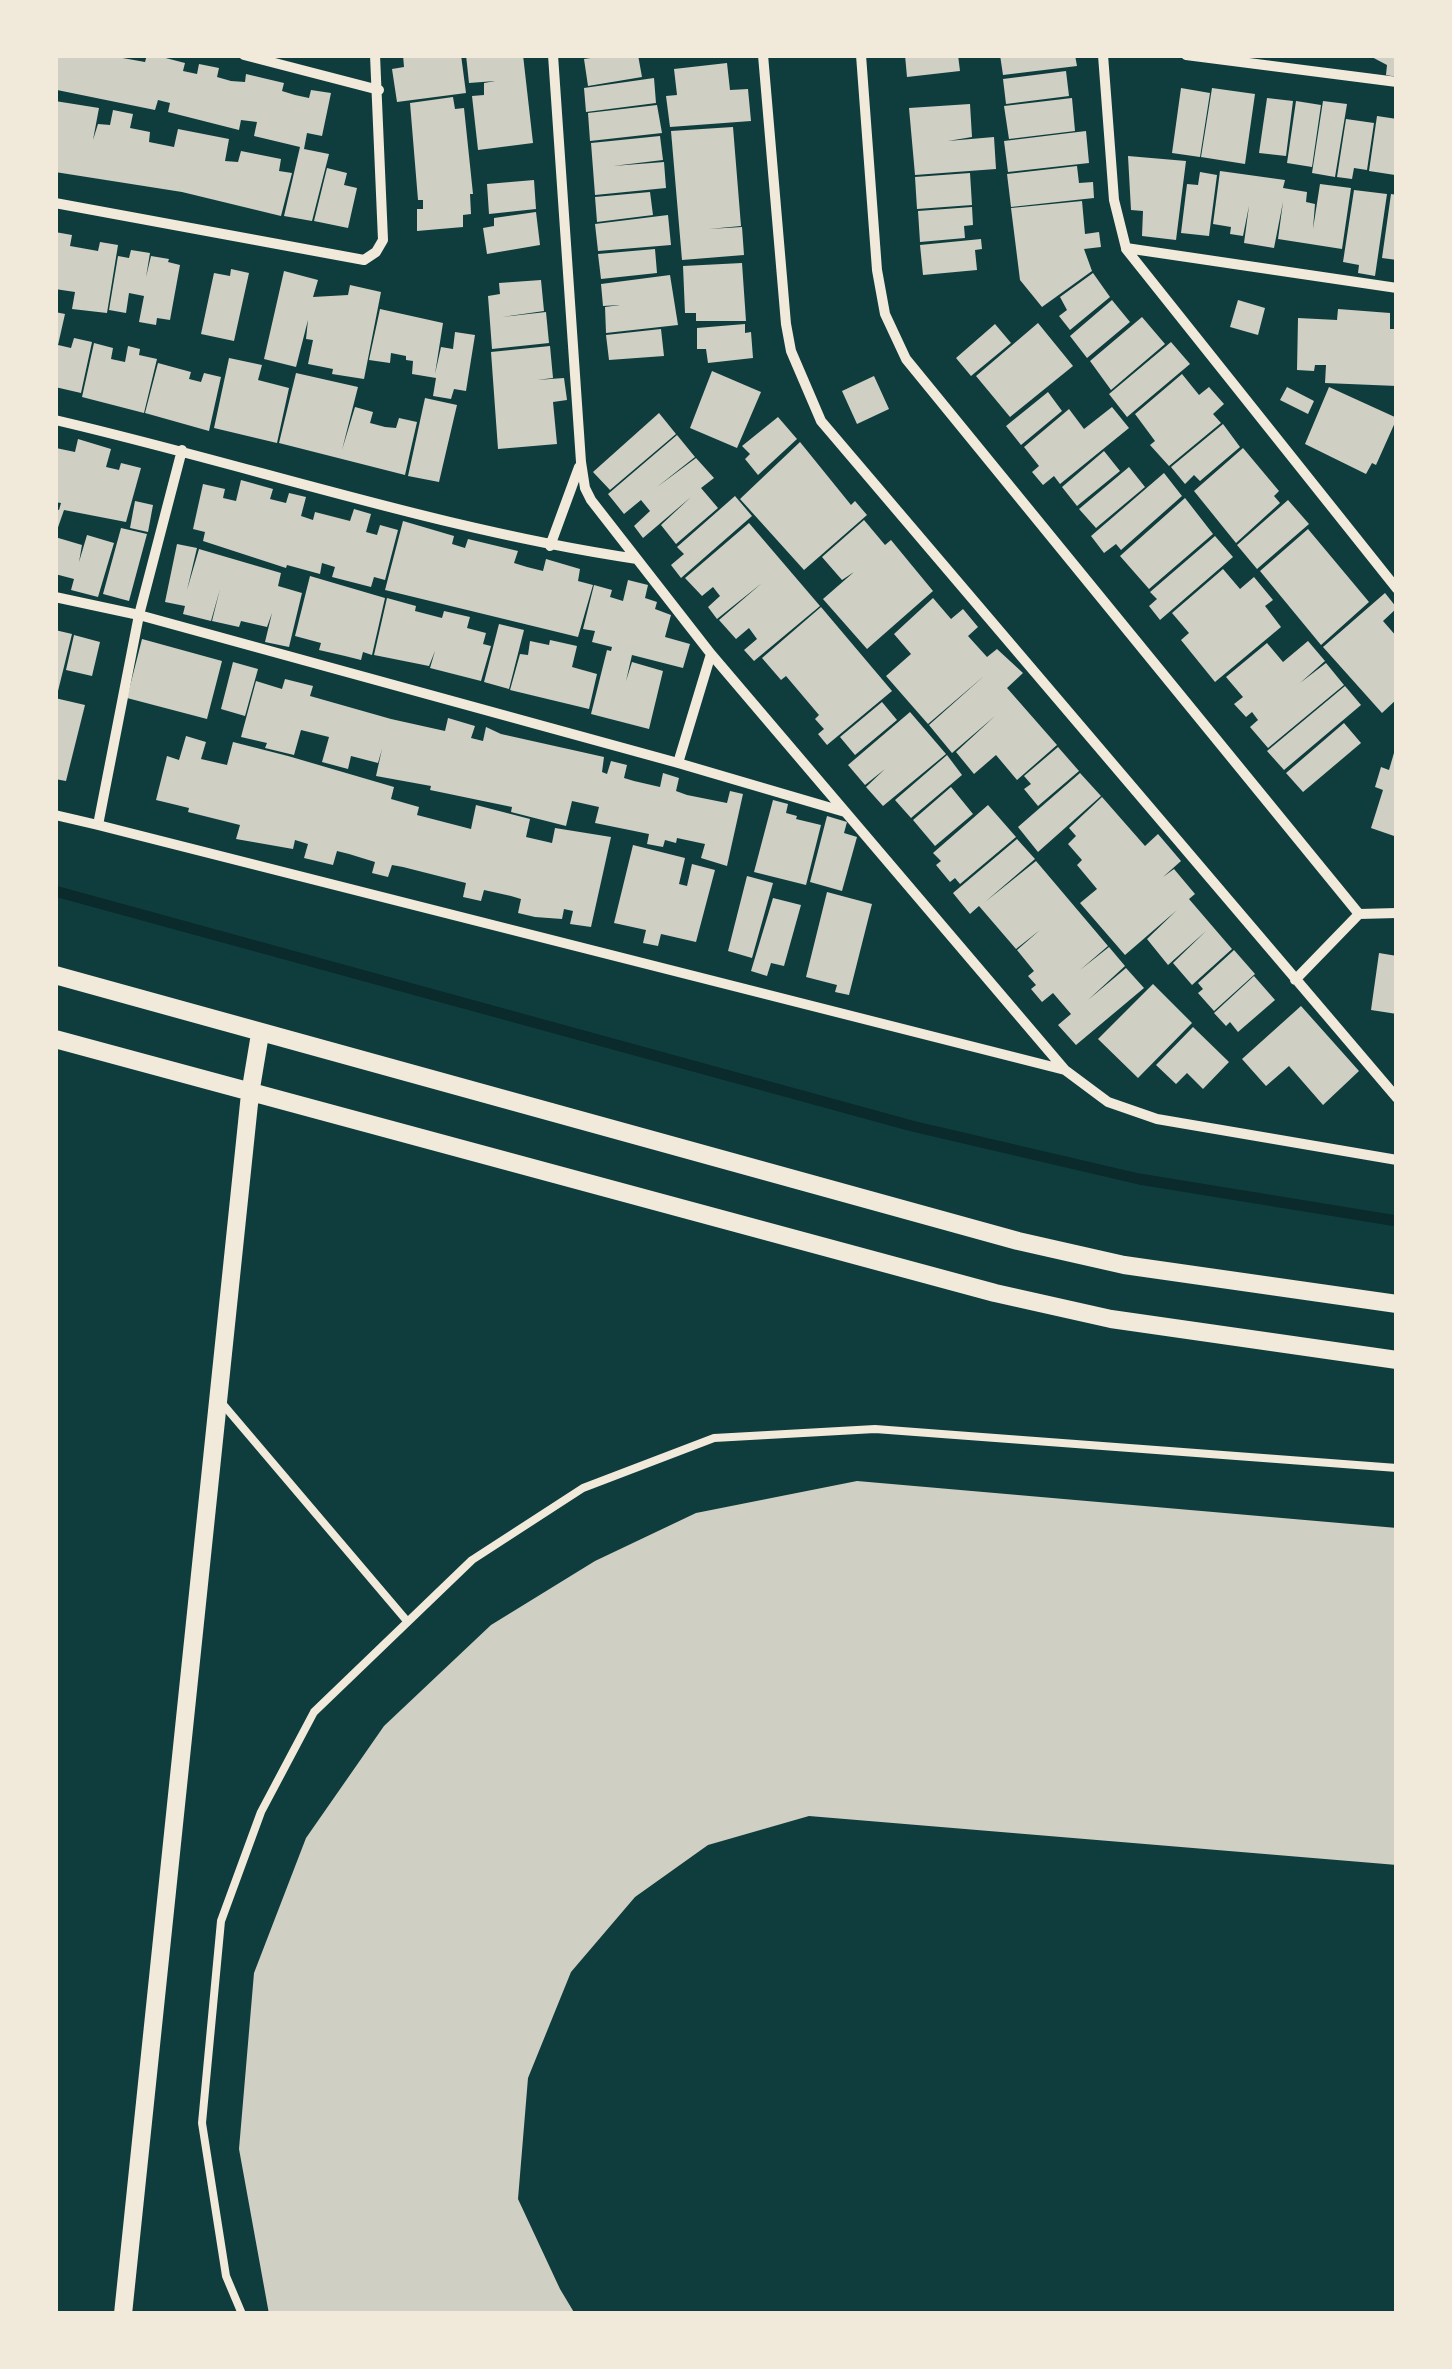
<!DOCTYPE html>
<style>
body{margin:0}
#map{position:relative;width:1452px;height:2369px;overflow:hidden;background:#0f3d3e;font-family:"Exo 2",sans-serif}
canvas{display:block}
.frame{position:absolute;inset:0;border:58px solid #f1e9da;pointer-events:none}
</style>
<div id="map">
<canvas width="1452" height="2369"></canvas>
<div class="frame"></div>
</div>
<script>
const ctx = document.querySelector('canvas').getContext('2d');
ctx.lineJoin = 'round';
function stroke(path, color, width, dash) {
  ctx.strokeStyle = color;
  ctx.lineWidth = width;
  ctx.lineCap = dash ? 'butt' : 'round';
  ctx.setLineDash(dash || []);
  ctx.stroke(path);
}
function fillPath(path, color) {
  ctx.fillStyle = color;
  ctx.fill(path, 'evenodd');
}
stroke(new Path2D(`
 M55,891L912,1126L1139,1179L1397,1221`), '#0a2a2b', 11);
fillPath(new Path2D(`
 M55,55H118L117,57L145,62L147,55H154L185,63L183,71L197,74L199,64L219,68L217,77L231,81L245,82L246,74L284,83L282,91L295,95L309,98L311,90L331,93L322,136L307,133L304,149L329,154L312,221L284,216L300,147L254,136L257,122L241,120L239,130L168,112L170,103L158,100L155,110L57,90Z
 M403,55H461L466,93L397,102L392,69L404,67Z
 M466,55H523L533,143L478,150L472,96L484,95V83L495,81L469,83Z
 M611,55H638L642,77L588,86L584,59Z
 M905,55H958L960,71L907,77Z
 M1000,55H1075L1077,66L1003,75Z
 M1368,55H1397V77L1386,75L1387,65Z
 M727,63L730,90L748,89L751,121L670,127L666,96L677,95L674,69Z
 M1066,71L1069,96L1006,104L1003,79Z
 M654,78L656,103L586,112L584,88Z
 M1181,88L1210,93L1200,157L1172,153Z
 M1212,88L1255,94L1245,164L1201,157Z
 M453,97L455,109L464,108L473,194H470L471,214L463,215V227L417,231V209H423V200H418L410,103Z
 M1072,98L1075,131L1009,139L1004,106Z
 M1267,98L1293,101L1286,156L1259,153Z
 M55,101L99,108L93,140L98,124L110,125L113,110L133,114L130,128L150,132L149,142L174,147L178,129L229,139L225,161L238,162L241,151L281,159L279,171L292,173L281,216L182,192L55,172Z
 M1296,101L1321,105L1312,167L1287,163Z
 M1323,101L1347,104L1335,177L1312,173Z
 M970,104L972,137L948,141L994,137L996,169L915,175L909,108Z
 M657,105L662,133L590,141L588,113Z
 M1377,116L1397,119L1395,175L1369,171Z
 M1346,119L1374,123L1367,170L1354,168L1352,179L1337,177Z
 M733,127L741,226L709,229L742,227L744,255L682,260L671,131Z
 M1086,131L1089,163L1008,172L1004,141Z
 M660,136L663,160L613,166L664,162L666,188L595,195L591,143Z
 M1128,156L1186,161L1176,240L1142,236L1143,211L1131,210Z
 M1077,166L1079,183L1093,182L1094,198L1011,207L1007,174Z
 M327,168L347,173L344,185L357,188L348,228L314,221Z
 M1220,171L1285,180L1283,188L1307,192L1306,202L1315,204L1313,229L1320,184L1351,188L1342,249L1278,239L1283,202L1274,248L1244,243L1249,206L1243,236L1230,234L1231,227L1213,224Z
 M1200,172L1217,175L1209,236L1181,233L1187,184L1198,185Z
 M970,173L972,205L917,209L915,177Z
 M534,180L536,209L489,214L487,184Z
 M1354,190L1387,194L1375,276L1358,273L1359,265L1343,262Z
 M650,192L653,215L597,222L595,197Z
 M1391,194L1397,195V260L1382,258Z
 M1082,201L1085,234L1099,232L1101,247L1084,249L1092,271L1042,307L1020,280L1011,208Z
 M972,207L973,225L964,226L965,238L920,242L918,211Z
 M536,212L540,245L487,254L483,228L494,226V218Z
 M668,215L671,245L598,251L595,224Z
 M55,232L72,235L70,246L98,251L100,242L118,245L107,313L72,309L75,292L55,289Z
 M981,239L982,249L975,250L977,270L923,275L920,245Z
 M655,249L657,273L601,279L598,254Z
 M131,250L150,253L146,277L151,256L169,259L168,262L180,265L170,320L157,318L156,325L139,322L144,296L129,293L126,313L109,310L118,256L129,258Z
 M742,263L746,321H696V313H685L683,266Z
 M231,269L249,273L234,341L201,334L214,273L230,276Z
 M284,271L318,280L313,297L348,295L350,285L381,292L364,379L332,374L333,369L308,364L313,340L306,339L308,320L296,367L264,359Z
 M1093,273L1110,297L1070,330L1059,316L1067,310L1060,297Z
 M670,275L678,325L606,333L605,307L620,305L603,306L601,284Z
 M541,280L544,311L502,317L546,312L549,343L492,349L488,296L500,294L499,283Z
 M1112,300L1130,322L1087,358L1070,336Z
 M1238,300L1265,308L1258,335L1230,327Z
 M380,309L443,323L435,374L441,347L453,349L455,332L475,335L466,391L454,389L451,399L433,396L436,378L412,374L413,361L406,360V356L391,353L390,363L369,360Z
 M1338,309L1390,313V329H1397V386L1325,383L1326,365H1315L1314,371L1297,370L1298,318L1337,320Z
 M55,312L65,314L58,345L71,348L74,338L92,342L81,393L55,387Z
 M1142,317L1165,344L1111,390L1090,361Z
 M1038,323L1073,366L1010,417L976,376Z
 M745,324V333L751,332L753,358L708,363L706,349H697V328Z
 M995,324L1011,343L971,376L956,358Z
 M661,329L664,356L609,360L606,335Z
 M1171,342L1190,364L1127,417L1109,394Z
 M94,343L113,348L111,359L125,362L128,346L140,349L139,355L157,359L144,413L82,397Z
 M550,346L553,378L537,380L564,378L567,400L553,402L557,444L498,449L491,352Z
 M229,358L262,365L258,380L289,388L277,443L214,428Z
 M158,363L191,372L189,379L201,382L204,373L221,377L209,431L145,413Z
 M712,371L761,392L737,448L690,428Z
 M296,373L358,387L342,450L355,407L373,412L370,423L385,427L396,428L399,418L417,422L405,475L279,443Z
 M1182,374L1199,395L1209,387L1224,404L1213,414L1221,423L1169,466L1150,445L1155,441L1135,414Z
 M874,376L889,409L857,424L842,391Z
 M1287,387L1314,401L1308,414L1280,400Z
 M1329,387L1397,418L1376,465L1372,463L1366,474L1305,444Z
 M1048,392L1062,411L1021,445L1006,426Z
 M425,398L457,405L439,482L408,476Z
 M1112,407L1129,428L1060,484L1054,476L1043,485L1032,472L1039,466L1024,447L1069,409L1084,429Z
 M659,413L676,434L610,490L593,472Z
 M778,417L797,439L758,475L745,459L750,454L742,446Z
 M1223,424L1240,447L1200,481L1194,475L1185,484L1171,467Z
 M677,435L695,457L657,487L696,458L714,478L701,488L718,508L676,544L661,525L691,497L643,538L634,526L650,511L641,500L624,514L608,494Z
 M78,439L111,449L106,467L119,470L121,463L141,468L126,522L64,510L55,536V509L59,510L61,503L55,502L56,448L75,452Z
 M800,442L851,505L855,501L867,515L804,570L740,499Z
 M1243,448L1279,491L1274,496L1280,503L1236,543L1194,491Z
 M1104,451L1120,471L1077,506L1062,487Z
 M1129,467L1145,487L1096,528L1079,509Z
 M1164,473L1182,496L1121,550L1116,544L1104,553L1091,536Z
 M241,480L273,489L270,499L286,503L289,493L306,497L301,516L313,520L315,512L350,521L354,509L371,514L366,532L377,535L380,525L398,530L385,580L374,577L371,587L332,577L335,567L322,563L320,574L287,565L286,568L203,541L205,532L193,529L203,484L225,489L223,498L236,501Z
 M735,496L752,516L681,578L671,565L684,554L677,547Z
 M1185,498L1213,534L1149,589L1120,556Z
 M1288,500L1309,524L1257,569L1237,545Z
 M135,501L153,505L148,532L130,528Z
 M864,520L885,545L891,540L933,591L867,649L823,599L854,572L842,580L822,557Z
 M403,521L454,536L452,544L465,548L468,539L518,551L514,563L527,567L543,571L546,559L580,569L578,581L593,585L578,637L385,590Z
 M749,523L820,606L754,661L744,650L757,639L749,628L736,639L719,620L762,583L717,619L708,607L720,596L713,587L702,596L685,578Z
 M121,528L147,534L129,601L103,594Z
 M1308,529L1369,602L1321,645L1260,571Z
 M87,535L114,543L98,597L71,590L74,579L55,574V537L82,545L79,562Z
 M1215,536L1233,557L1160,620L1149,606L1157,599L1150,592Z
 M177,544L197,548L187,590L199,549L281,573L278,586L302,593L289,647L265,642L272,613L267,627L241,621L239,627L212,621L220,589L211,621L183,614L185,606L165,602Z
 M1223,569L1240,589L1254,577L1273,600L1265,606L1281,627L1215,682L1181,640L1189,633L1172,613Z
 M310,576L385,598L372,655L363,652L361,660L345,656L319,650L321,643L295,636Z
 M628,580L648,585L645,598L657,602L655,609L671,615L665,637L690,644L683,668L632,655L626,681L632,662L663,671L649,729L591,714L607,650L611,651L612,647L592,642L595,631L583,629L594,585L612,590L610,597L623,601Z
 M1385,593L1397,608L1383,621L1397,637V699L1382,713L1323,647Z
 M387,598L416,606L415,611L442,618L444,611L470,617L467,628L486,633L483,644L491,646L481,681L430,668L435,651L429,666L374,655Z
 M933,598L951,619L963,609L978,627L968,636L987,657L997,649L1023,673L1007,688L1057,745L1017,780L996,755L974,774L956,752L995,716L952,753L929,725L984,676L928,724L886,676L911,654L894,634Z
 M821,607L892,691L827,745L818,734L824,729L815,719L819,715L786,676L781,680L762,658Z
 M499,624L524,630L509,689L484,682Z
 M55,630L72,634L58,691L55,690Z
 M74,635L100,642L92,676L66,670Z
 M142,639L222,661L207,719L127,698Z
 M550,640L577,646L572,667L597,674L589,709L510,690L520,654L528,655L530,641L549,645Z
 M1308,641L1325,661L1300,683L1326,663L1344,685L1268,748L1250,727L1258,720L1252,712L1246,717L1234,704L1243,697L1226,677L1267,643L1283,662Z
 M233,662L258,669L245,716L221,709Z
 M285,679L313,686L310,696L391,719L445,731L448,718L475,726L471,738L483,741L486,727L501,734L604,757L602,772L607,774L611,761L627,765L624,778L634,781L660,787L663,773L679,778L676,791L687,795L727,803L730,791L743,794L727,866L701,858L705,844L677,838L676,843L665,840L663,847L647,844L649,834L595,823L599,807L572,801L566,826L511,812L512,807L430,790L431,786L376,776L382,749L378,763L351,756L348,769L322,762L329,737L301,730L294,755L265,748L267,743L241,737L256,681L282,689Z
 M1345,686L1361,705L1284,770L1267,751Z
 M55,698L85,705L66,781L55,779Z
 M882,702L897,720L855,755L840,737Z
 M910,712L946,754L883,806L866,787L885,769L865,785L848,765Z
 M1344,723L1361,743L1303,792L1286,773Z
 M186,736L206,742L201,759L227,765L233,742L288,756L394,787L391,799L419,807L417,815L471,829L476,805L530,819L526,837L552,843L555,828L611,837L591,927L570,924L573,911L564,909L562,919L535,917L518,913L521,899L511,896L484,890L481,901L463,897L466,883L403,867L392,865L388,877L372,873L375,862L349,854L337,851L333,865L304,858L308,844L295,840L293,849L236,839L240,825L188,812L189,808L156,800L167,756L179,760Z
 M1396,746H1397V837L1371,828L1383,790L1375,787L1381,767L1389,770Z
 M1058,747L1079,771L1038,806L1024,789L1031,784L1024,776Z
 M947,755L962,775L911,818L895,800Z
 M1080,773L1101,796L1038,852L1018,827Z
 M951,787L973,814L935,846L913,820Z
 M1102,797L1145,846L1158,834L1181,861L1163,877L1174,869L1195,894L1189,899L1232,949L1192,985L1173,963L1206,931L1168,965L1147,939L1177,910L1125,955L1080,903L1097,889L1077,865L1082,860L1068,844L1076,836L1069,828Z
 M773,800L788,804L786,813L797,816L796,819L821,825L806,885L754,872Z
 M988,805L1016,837L960,884L955,878L950,882L936,865L941,861L933,853Z
 M827,816L847,822L844,833L857,837L842,891L810,882Z
 M1017,839L1035,859L985,902L1036,861L1108,946L1080,970L1109,947L1125,966L1088,1000L1126,968L1144,988L1076,1045L1058,1025L1071,1014L1053,993L1042,1002L1031,989L1036,985L1028,976L1034,971L1017,950L1040,930L1016,949L979,906L970,914L953,893Z
 M633,845L685,858L679,884L687,886L692,864L715,870L696,942L661,934L658,946L643,943L646,930L614,923Z
 M747,876L773,883L752,958L728,951Z
 M827,892L872,904L849,995L835,992L837,985L806,977Z
 M773,898L801,905L784,966L771,963L767,976L751,971Z
 M1234,950L1255,974L1214,1011L1198,993L1203,989L1198,983Z
 M1379,953L1397,956V1014L1371,1010Z
 M1254,976L1275,1000L1238,1032L1230,1022L1226,1026L1214,1013Z
 M1153,984L1192,1023L1138,1078L1098,1039Z
 M1301,1006L1359,1071L1323,1105L1289,1066L1266,1086L1242,1059Z
 M1193,1027L1229,1062L1203,1089L1187,1073L1176,1084L1156,1065Z
 M857,1481L1397,1528V1865L809,1816L708,1845L635,1897L571,1972L528,2078L518,2199L560,2289L575,2314H269L239,2149L254,1973L306,1838L384,1726L491,1625L595,1561L696,1513Z`), '#cfcfc3');
stroke(new Path2D(`
 M221,1402L407,1621
 M242,2314L226,2276L202,2123L221,1921L261,1812L314,1712L472,1560L583,1488L714,1438L875,1429L1397,1468`), '#f1e9da', 8);
stroke(new Path2D(`
 M244,55L379,90
 M553,55L581,462L585,488L591,500L711,654L1065,1070
 M763,55L786,324L791,351L821,421L1397,1098
 M861,55L877,270L885,314L906,359L1359,914
 M1103,55L1114,200L1126,248L1397,288
 M1186,55L1397,82
 M55,203L364,260L376,252L383,240L375,55
 M1126,249L1397,589
 M55,420C249,465 440,530 637,559
 M550,546L579,467
 M55,597L139,615L678,763L845,812
 M678,763L711,654
 M55,815L98,825L139,615L182,450
 M98,825L1065,1070L1108,1102L1157,1119L1397,1160
 M1295,980L1359,914L1397,913`), '#f1e9da', 10);
stroke(new Path2D(`
 M55,975L1018,1241L1124,1265L1397,1304
 M55,1039L995,1293L1111,1319L1397,1360
 M123,2314L250,1094L260,1034`), '#f1e9da', 18);
</script>
